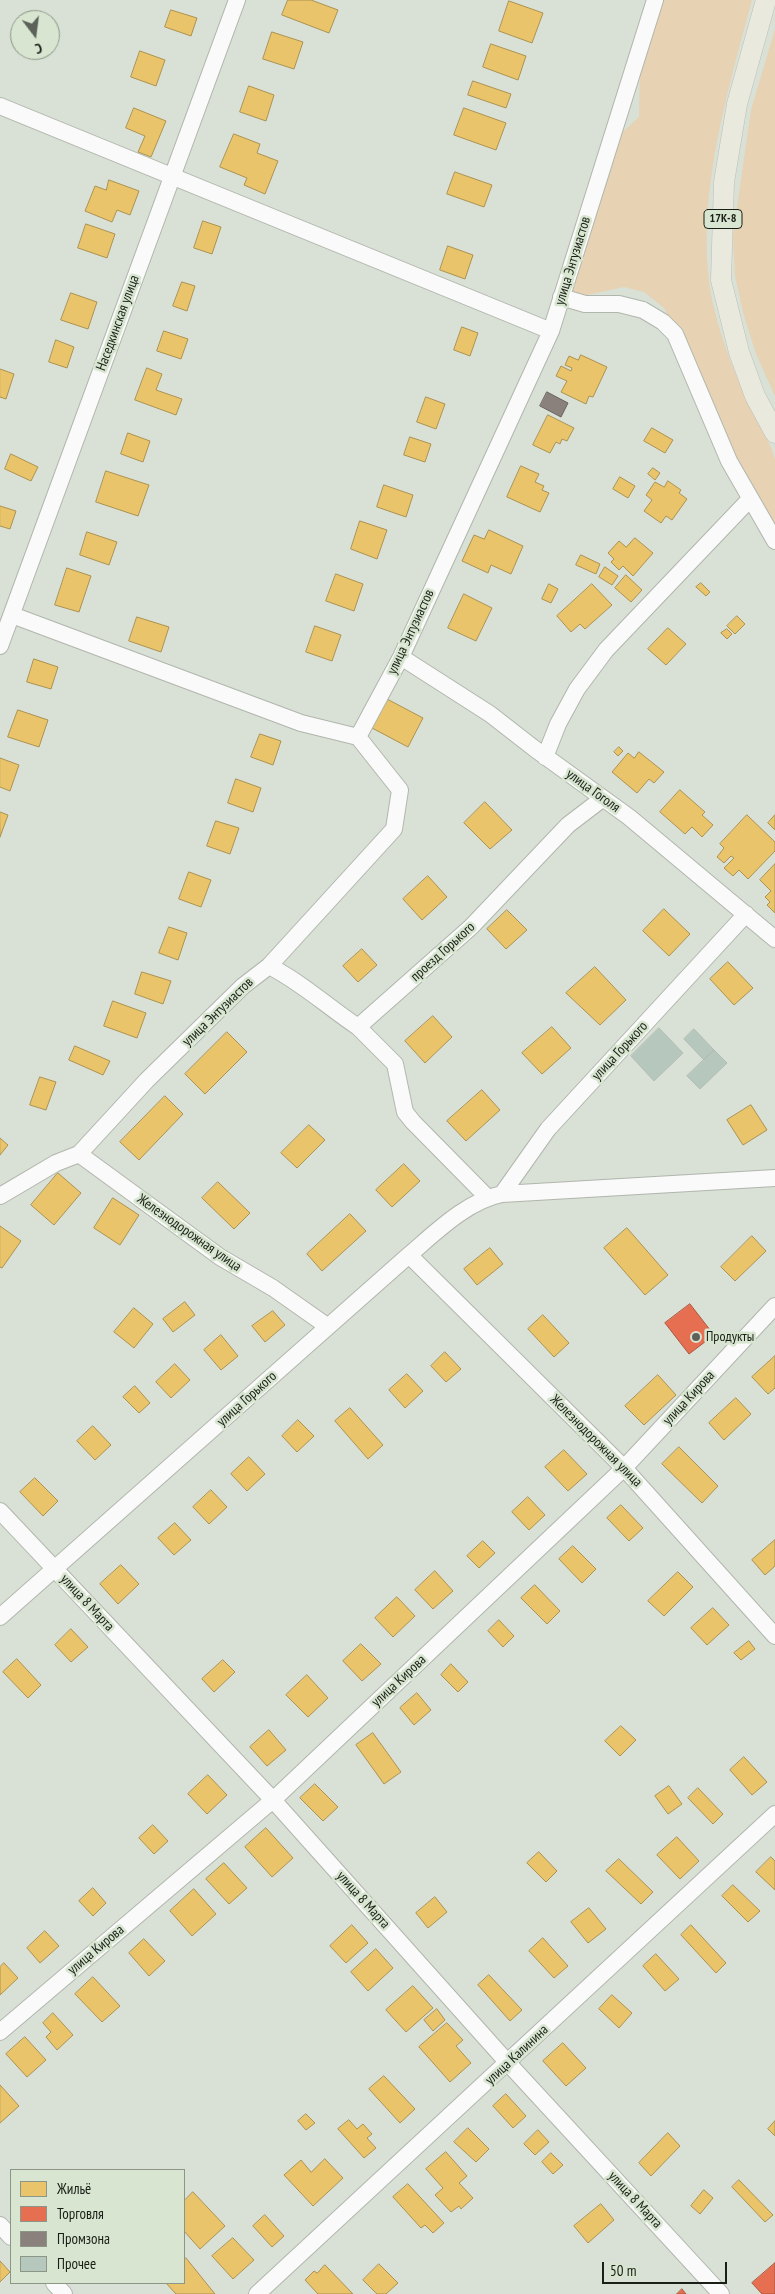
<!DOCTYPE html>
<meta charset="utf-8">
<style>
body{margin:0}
#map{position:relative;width:775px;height:2294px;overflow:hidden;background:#d9e0d5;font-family:"PT Sans Narrow",sans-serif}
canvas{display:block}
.legend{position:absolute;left:10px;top:2169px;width:175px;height:115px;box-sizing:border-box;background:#d8e5d0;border:1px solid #8c9586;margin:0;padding:6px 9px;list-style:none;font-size:15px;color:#191e16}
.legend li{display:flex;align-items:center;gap:10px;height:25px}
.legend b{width:25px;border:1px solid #8c9586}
.north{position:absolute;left:10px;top:10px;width:50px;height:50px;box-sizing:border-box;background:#d8e5d0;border:1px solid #8c9586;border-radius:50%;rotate:165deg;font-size:14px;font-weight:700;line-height:20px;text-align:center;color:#191e16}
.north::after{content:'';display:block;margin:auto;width:18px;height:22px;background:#5c6259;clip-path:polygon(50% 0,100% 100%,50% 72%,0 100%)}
.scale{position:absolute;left:602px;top:2262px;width:125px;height:22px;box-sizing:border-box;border:2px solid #191e16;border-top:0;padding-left:6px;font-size:15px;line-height:18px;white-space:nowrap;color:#191e16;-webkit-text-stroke:4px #d8e5d0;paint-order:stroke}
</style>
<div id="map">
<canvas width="775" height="2294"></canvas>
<ul class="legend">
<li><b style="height:14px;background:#e9c46a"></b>Жильё</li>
<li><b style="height:14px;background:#e76f51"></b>Торговля</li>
<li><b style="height:14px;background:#8a817c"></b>Промзона</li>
<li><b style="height:14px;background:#b6c8bd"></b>Прочее</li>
</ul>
<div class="north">С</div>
<div class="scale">50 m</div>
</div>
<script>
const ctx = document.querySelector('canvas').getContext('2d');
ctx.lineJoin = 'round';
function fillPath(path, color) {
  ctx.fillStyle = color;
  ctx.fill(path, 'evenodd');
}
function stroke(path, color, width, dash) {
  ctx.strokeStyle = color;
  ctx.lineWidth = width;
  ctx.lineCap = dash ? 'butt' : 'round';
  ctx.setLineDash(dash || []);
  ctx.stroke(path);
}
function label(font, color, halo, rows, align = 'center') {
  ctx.font = font + ' "PT Sans Narrow",sans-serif';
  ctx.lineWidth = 5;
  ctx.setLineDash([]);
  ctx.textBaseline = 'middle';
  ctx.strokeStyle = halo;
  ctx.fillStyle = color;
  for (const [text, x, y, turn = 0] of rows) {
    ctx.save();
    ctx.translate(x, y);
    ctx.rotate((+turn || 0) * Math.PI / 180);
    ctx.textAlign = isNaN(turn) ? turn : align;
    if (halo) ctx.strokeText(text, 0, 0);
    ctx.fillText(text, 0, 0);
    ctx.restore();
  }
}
fillPath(new Path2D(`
 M655,0H752C727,94 690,215 715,312C723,344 735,375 749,404C756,420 771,443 775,459C775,475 775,516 775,535L730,462L680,340L664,308L644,292L624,287L555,302L619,135L639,117L640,65Z
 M775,29V396L756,354L744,316L735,276L733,236L751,110Z`), '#e7d2b3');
const homes = new Path2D(`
 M288,0H311L338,10L329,33L282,15Z
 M509,1L543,13L532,43L499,31Z
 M171,10L197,18L191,36L165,27Z
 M272,32L303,42L294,69L263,59Z
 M491,44L526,56L518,80L483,67Z
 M140,51L165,60L156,86L131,77Z
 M473,81L511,94L506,108L468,95Z
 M249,86L274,95L266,121L240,112Z
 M134,108L166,121L151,157L138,152L145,136L126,128Z
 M464,108L506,123L496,150L454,135Z
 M234,134L260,144L257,153L278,161L265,194L244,185L247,178L220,167Z
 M455,172L492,185L484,207L447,194Z
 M109,180L139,191L130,215L117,210L112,222L85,211L95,186L106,190Z
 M203,221L221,227L212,254L194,248Z
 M86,224L115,234L107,258L78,248Z
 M448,246L473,255L465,279L440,270Z
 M182,282L195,286L187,311L173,306Z
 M71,293L97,302L88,329L61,320Z
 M462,327L478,333L470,356L454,350Z
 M164,331L188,339L181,359L157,351Z
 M56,340L74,347L67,368L49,362Z
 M581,355L607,367L593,397L589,396L586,404L561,392L567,381L556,376L561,366L571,371L572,368L565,365L569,356L578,360Z
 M147,368L162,374L156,390L182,399L176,415L135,400Z
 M0,369L14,374L6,399L0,397Z
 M426,397L445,404L436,429L417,422Z
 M548,415L574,428L567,441L562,439L560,444L556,442L550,453L533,445Z
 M652,428L673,440L665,453L644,441Z
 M128,433L150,441L143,462L121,454Z
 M410,437L431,444L425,462L404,455Z
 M11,454L38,467L31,481L5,469Z
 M521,466L539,474L535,482L544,486L542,490L549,493L540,512L507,497Z
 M653,468L660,473L655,480L648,474Z
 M106,471L149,485L138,516L96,502Z
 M620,477L635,486L628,498L613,489Z
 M668,481L681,490L679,493L687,499L672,520L666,516L661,523L644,511L652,500L646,495L655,482L664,487Z
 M384,485L413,495L406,517L377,507Z
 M0,506L16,511L10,529L0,526Z
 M360,521L387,530L377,559L351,549Z
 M489,530L523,546L511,574L491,565L488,573L462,561L474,535L484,539Z
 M87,532L117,542L109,565L80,555Z
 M635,538L653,553L633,576L623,566L619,570L611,562L614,559L608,553L619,541L626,547Z
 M581,555L600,564L596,574L576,565Z
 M605,567L618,576L612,585L599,577Z
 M67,568L91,576L79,612L55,605Z
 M336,574L363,584L354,611L326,601Z
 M626,575L642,590L631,602L615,588Z
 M701,583L710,592L706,596L696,587Z
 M549,584L558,589L551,603L542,599Z
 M592,584L612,605L585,629L580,624L571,632L557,616Z
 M464,594L492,608L476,641L448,628Z
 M737,616L745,624L735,634L727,626Z
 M137,617L169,627L161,652L129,641Z
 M315,626L341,635L332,661L306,652Z
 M668,628L686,644L666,665L648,649Z
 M727,629L732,634L727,639L721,633Z
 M34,659L58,667L51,689L27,682Z
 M387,699L423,718L408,747L372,728Z
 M18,710L48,720L39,747L8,737Z
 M260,734L281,741L273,765L251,757Z
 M619,747L623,751L618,756L614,752Z
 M639,752L664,772L654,783L649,779L637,793L612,772L628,753L634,758Z
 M0,758L19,765L10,791L0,787Z
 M236,779L261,788L253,812L228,803Z
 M680,790L705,812L702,815L713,825L702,837L692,827L685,834L660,812Z
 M485,802L512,830L490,849L464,823Z
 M0,812L8,815L0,837Z
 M747,815L775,842V851L748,879L739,870L733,876L724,868L734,858L731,856L724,863L717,857L724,848L720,844Z
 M775,815V830L768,823Z
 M216,821L239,828L230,854L207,846Z
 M775,864V913L767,905L770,902L765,897L771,891L760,880Z
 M189,872L211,880L201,907L179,899Z
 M428,876L447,897L422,920L403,899Z
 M664,909L690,934L669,956L643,931Z
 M507,910L527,930L506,949L487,929Z
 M169,927L187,933L178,960L159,953Z
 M362,949L377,965L358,982L343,966Z
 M728,962L753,988L734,1005L710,979Z
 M595,967L626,1000L600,1025L566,993Z
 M142,972L171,981L163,1004L135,994Z
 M113,1001L146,1013L137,1038L104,1026Z
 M433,1016L452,1037L425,1063L405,1041Z
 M552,1027L571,1048L542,1074L522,1053Z
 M227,1032L247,1052L205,1094L185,1074Z
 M75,1046L110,1061L103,1075L69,1060Z
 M40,1077L56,1082L46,1110L30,1105Z
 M482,1090L500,1110L466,1141L447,1121Z
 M165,1096L183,1114L139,1160L120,1142Z
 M751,1105L767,1130L743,1145L727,1120Z
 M309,1125L325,1140L297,1168L281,1153Z
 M0,1138L8,1145L0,1155Z
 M404,1164L420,1181L392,1207L376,1190Z
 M58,1173L81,1193L54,1225L31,1205Z
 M218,1182L250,1213L234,1229L202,1198Z
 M113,1198L139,1215L120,1245L94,1228Z
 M350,1214L366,1231L322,1271L307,1254Z
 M0,1226L21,1241L2,1268L0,1267Z
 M627,1228L668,1275L645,1295L604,1248Z
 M752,1236L766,1251L735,1281L721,1267Z
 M490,1248L503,1264L477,1285L464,1269Z
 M185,1302L195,1315L173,1332L163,1319Z
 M134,1308L153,1324L134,1348L114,1332Z
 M273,1311L285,1325L265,1342L252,1326Z
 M543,1315L569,1343L554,1357L528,1329Z
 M221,1335L238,1356L221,1370L204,1350Z
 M445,1352L461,1369L446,1382L431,1366Z
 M775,1356V1388L768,1394L752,1377Z
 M175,1364L190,1380L171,1398L156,1382Z
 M407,1374L423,1391L405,1408L389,1390Z
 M658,1375L676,1395L644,1425L625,1406Z
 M135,1386L150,1403L139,1413L123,1397Z
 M736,1398L751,1414L724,1440L709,1423Z
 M350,1408L383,1445L368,1459L335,1421Z
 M298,1420L314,1436L297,1452L282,1436Z
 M93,1426L111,1445L95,1460L77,1441Z
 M679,1447L718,1486L702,1503L662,1464Z
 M564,1450L587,1474L568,1491L545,1467Z
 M249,1457L265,1474L247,1491L231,1474Z
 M35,1478L58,1501L43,1516L20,1492Z
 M211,1490L227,1507L209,1524L193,1507Z
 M528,1497L545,1515L529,1530L512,1512Z
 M621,1505L643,1528L629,1541L607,1518Z
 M175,1523L191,1540L174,1555L158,1538Z
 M775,1540V1566L765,1575L752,1560Z
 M483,1541L495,1553L479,1568L467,1556Z
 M573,1546L596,1569L582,1583L559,1559Z
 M121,1565L139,1584L118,1604L100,1584Z
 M435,1571L453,1591L433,1609L415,1590Z
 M678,1572L693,1587L664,1616L648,1601Z
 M535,1585L560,1611L547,1624L521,1598Z
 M397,1597L415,1616L393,1637L375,1618Z
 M713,1608L729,1625L707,1645L691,1628Z
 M499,1620L514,1636L503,1647L488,1631Z
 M71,1629L88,1647L71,1662L55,1645Z
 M749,1641L755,1649L741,1660L734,1653Z
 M361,1644L381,1664L362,1681L343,1661Z
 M17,1659L41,1685L28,1698L3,1672Z
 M223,1660L235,1672L214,1692L202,1679Z
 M451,1664L468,1682L458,1692L441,1675Z
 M307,1675L328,1698L308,1717L286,1695Z
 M417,1693L431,1710L414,1725L400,1708Z
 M621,1726L636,1740L620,1756L605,1741Z
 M269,1730L286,1750L267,1766L250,1747Z
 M373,1733L401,1772L384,1784L356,1745Z
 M744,1757L767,1782L752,1795L730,1770Z
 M208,1775L227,1795L207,1814L188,1794Z
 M315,1784L338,1807L323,1821L300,1798Z
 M669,1786L682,1804L668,1814L655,1796Z
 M698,1788L723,1814L713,1824L688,1798Z
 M153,1825L168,1841L154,1854L139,1838Z
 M266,1828L293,1858L272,1877L245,1847Z
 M677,1837L699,1861L680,1879L657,1855Z
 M539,1852L557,1871L546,1882L527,1863Z
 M771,1857L775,1861V1890L756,1872Z
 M619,1859L653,1892L641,1904L606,1871Z
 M224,1863L247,1888L229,1904L206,1879Z
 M733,1885L760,1911L748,1922L722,1896Z
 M93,1888L106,1903L93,1916L79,1901Z
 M194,1889L216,1914L192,1936L170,1911Z
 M435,1897L447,1912L428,1928L416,1913Z
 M589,1908L606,1929L588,1943L571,1922Z
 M352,1925L368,1943L346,1963L330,1946Z
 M691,1925L726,1963L716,1973L681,1935Z
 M45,1931L59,1946L40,1963L27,1948Z
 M543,1938L568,1966L554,1978L529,1951Z
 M144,1939L165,1961L149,1976L129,1953Z
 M376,1949L393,1968L368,1991L351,1972Z
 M656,1954L679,1979L665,1991L643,1966Z
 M4,1963L18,1978L0,1995V1967Z
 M489,1975L522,2010L510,2021L478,1985Z
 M93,1977L120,2006L102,2022L75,1994Z
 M413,1986L433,2008L406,2032L386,2010Z
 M612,1995L632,2013L619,2028L599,2009Z
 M437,2009L445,2020L433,2031L424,2020Z
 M53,2013L73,2035L57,2050L46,2037L51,2032L43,2023Z
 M447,2023L463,2040L456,2046L471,2063L450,2082L419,2047Z
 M25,2037L46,2060L27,2077L6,2054Z
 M563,2043L586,2068L566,2086L543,2061Z
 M384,2076L415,2109L400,2123L369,2089Z
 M0,2085L19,2106L0,2123Z
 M506,2094L526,2116L513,2128L493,2106Z
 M306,2114L315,2123L306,2130L298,2121Z
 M349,2120L357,2129L363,2124L372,2134L367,2138L376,2148L364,2158L338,2129Z
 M775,2121V2136L768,2129Z
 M468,2128L489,2149L476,2162L454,2142Z
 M538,2130L549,2142L535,2155L524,2144Z
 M668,2133L680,2146L651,2176L639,2163Z
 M446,2152L467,2176L459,2183L473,2198L461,2209L459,2206L451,2212L435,2195L443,2188L426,2169Z
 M551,2153L563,2165L553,2174L542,2162Z
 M325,2159L343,2178L313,2206L284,2175L301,2160L311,2172Z
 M739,2180L773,2215L765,2222L732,2187Z
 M408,2184L444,2223L433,2233L425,2225L421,2228L393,2197Z
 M704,2190L713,2198L700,2214L691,2206Z
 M193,2192L225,2226L200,2249L184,2231V2201Z
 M601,2204L614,2220L588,2243L574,2226Z
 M265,2215L284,2236L272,2247L253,2226Z
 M233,2238L254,2260L233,2279L212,2256Z
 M186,2258L215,2294H176L166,2283H184V2260Z
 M0,2261L10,2272L0,2282Z
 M379,2264L398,2283L386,2294H377L363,2280Z
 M325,2265L353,2294H318L305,2280L314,2271L317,2273Z`);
fillPath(homes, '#e9c46a');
stroke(homes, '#ab9251', 1);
const shops = new Path2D(`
 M690,1304L714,1335L689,1354L665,1323Z
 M775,2263V2294H762L752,2283Z
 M682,2289L686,2294H677Z`);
fillPath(shops, '#e76f51');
stroke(shops, '#a9573f', 1);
const industry = new Path2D(`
 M547,392L568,403L561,417L540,406Z`);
fillPath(industry, '#8a817c');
stroke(industry, '#68635d', 1);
const building = new Path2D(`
 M659,1028L683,1053L654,1081L631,1056Z
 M694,1029L714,1050L704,1060L684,1039Z
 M714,1050L727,1063L700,1089L687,1076Z`);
fillPath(building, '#b6c8bd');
stroke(building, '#b3bbb3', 1);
const minor = new Path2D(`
 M0,106L551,331
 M561,297L585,304H619L643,310L663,322L675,334L729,461L775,541
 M12,615L301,723L358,737
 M0,646L237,0
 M401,657L490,714L535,749L629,817L775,939
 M545,757L558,724L577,689L606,650L750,499
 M269,966C301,982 328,1007 358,1027L471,927L568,825L602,799
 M358,1027L395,1064L405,1112L413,1122L487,1197
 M79,1154L220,1257L273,1288L327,1326
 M502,1194L548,1129L746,914
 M0,1196L56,1163L79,1154L147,1080L243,986L269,966L394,829L400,790L358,737L401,657L551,331L655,0
 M409,1255L624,1468L775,1636
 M0,1511L273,1800L508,2063L721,2294
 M0,1617L409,1255C436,1232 467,1201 502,1194L775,1178
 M0,2032L273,1800L624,1468L775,1306
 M0,2225L11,2237
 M54,2283L64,2294
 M257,2294L775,1814`);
const major = new Path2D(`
 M766,0L737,104L724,182L721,280L739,352L755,396L775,433`);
stroke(minor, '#b1b6ad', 18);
stroke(major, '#bbbeb9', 21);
stroke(minor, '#f9faf9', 16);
stroke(major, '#eae9de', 20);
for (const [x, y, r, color] of [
 [696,1337,5,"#5c6259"]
]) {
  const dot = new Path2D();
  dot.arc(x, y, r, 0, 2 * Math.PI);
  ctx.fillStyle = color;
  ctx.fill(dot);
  stroke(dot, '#d8e5d0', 2);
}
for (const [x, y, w] of [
 [723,219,38]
]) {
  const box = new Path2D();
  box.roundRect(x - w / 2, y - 9.5, w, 19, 4);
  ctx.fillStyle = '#d8e5d0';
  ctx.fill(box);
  stroke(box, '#191e16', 1);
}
label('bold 12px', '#191e16', null, [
 ["17К-8",723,219]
]);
label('14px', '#191e16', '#d8e5d0', [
 ["улица Энтузиастов",573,261,-73],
 ["Наседкинская улица",118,323,-70],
 ["улица Энтузиастов",411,632,-65],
 ["улица Гоголя",593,791,36],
 ["проезд Горького",443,952,-42],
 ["улица Энтузиастов",218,1012,-44],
 ["улица Горького",620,1051,-47],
 ["Железнодорожная улица",189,1233,35],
 ["улица Кирова",689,1398,-47],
 ["улица Горького",247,1399,-42],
 ["Железнодорожная улица",596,1441,45],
 ["улица 8 Марта",87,1603,47],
 ["улица Кирова",399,1681,-43],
 ["улица 8 Марта",363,1900,48],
 ["улица Кирова",96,1950,-40],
 ["улица Калинина",517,2055,-43],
 ["улица 8 Марта",635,2200,47]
]);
label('14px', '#191e16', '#d8e5d0', [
 ["Продукты",706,1337]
], 'left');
</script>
